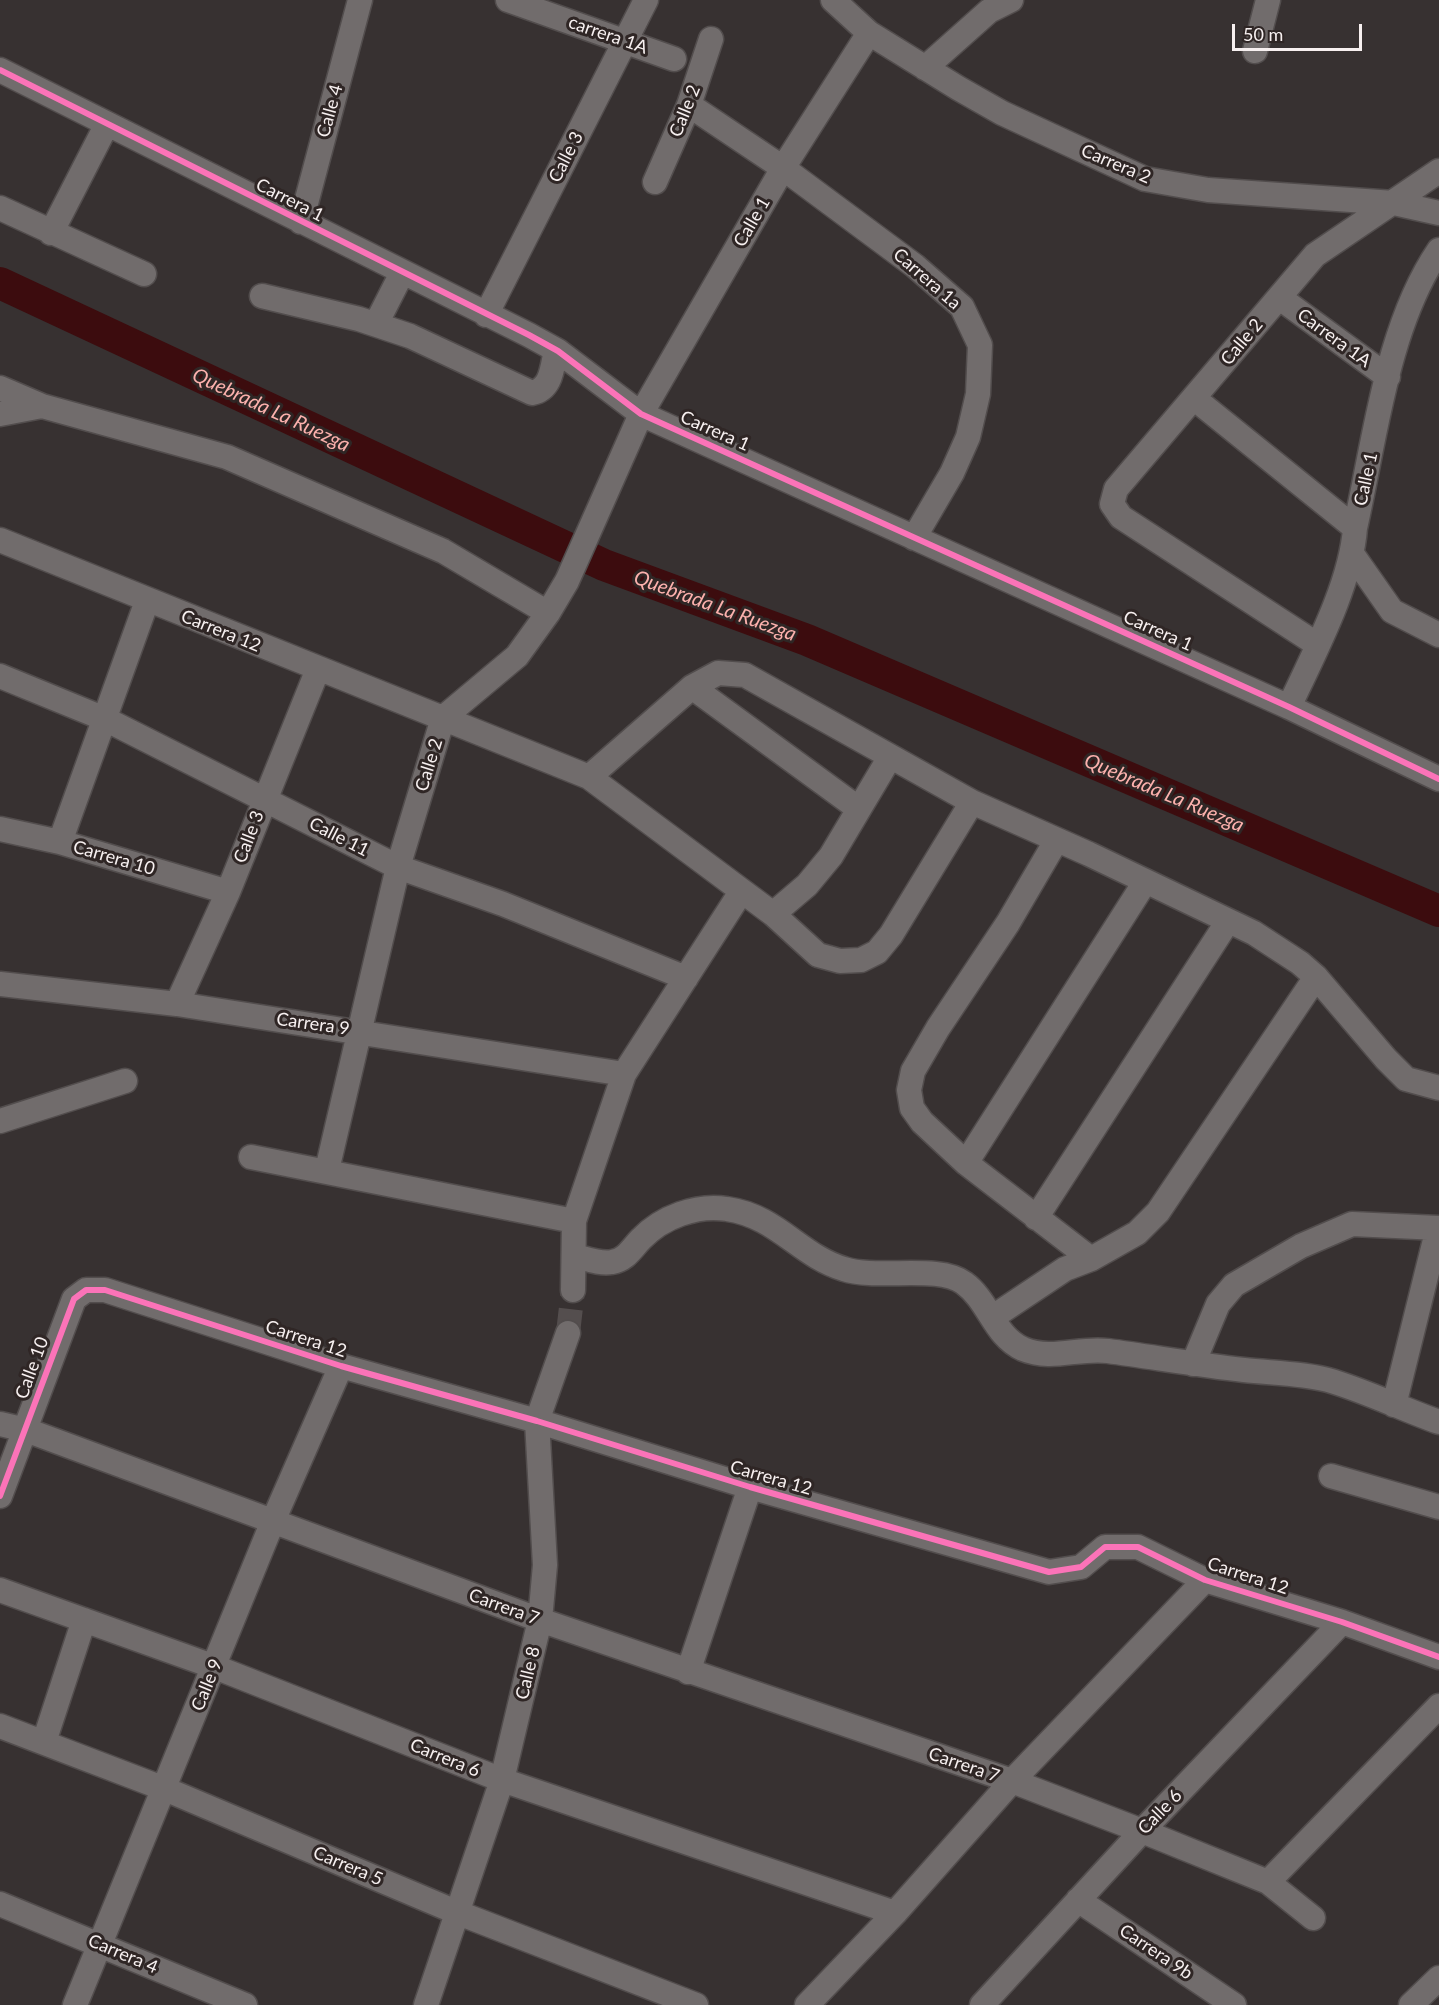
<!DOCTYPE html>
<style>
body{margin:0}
#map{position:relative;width:1439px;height:2005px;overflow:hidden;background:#373131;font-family:Lato,sans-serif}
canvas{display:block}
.scale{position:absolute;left:1232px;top:24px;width:130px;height:27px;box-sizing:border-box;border:3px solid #f7f0f0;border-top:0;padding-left:8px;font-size:18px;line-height:21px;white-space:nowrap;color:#f7f0f0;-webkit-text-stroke:4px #2f2625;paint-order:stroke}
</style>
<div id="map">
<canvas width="1439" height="2005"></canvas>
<div class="scale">50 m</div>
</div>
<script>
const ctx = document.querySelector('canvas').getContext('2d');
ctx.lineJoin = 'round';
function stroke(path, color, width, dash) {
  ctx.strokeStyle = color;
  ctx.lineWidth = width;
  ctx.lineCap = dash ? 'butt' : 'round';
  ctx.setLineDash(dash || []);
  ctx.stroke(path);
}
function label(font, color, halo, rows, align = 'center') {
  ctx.font = font + ' Lato,sans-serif';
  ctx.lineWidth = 6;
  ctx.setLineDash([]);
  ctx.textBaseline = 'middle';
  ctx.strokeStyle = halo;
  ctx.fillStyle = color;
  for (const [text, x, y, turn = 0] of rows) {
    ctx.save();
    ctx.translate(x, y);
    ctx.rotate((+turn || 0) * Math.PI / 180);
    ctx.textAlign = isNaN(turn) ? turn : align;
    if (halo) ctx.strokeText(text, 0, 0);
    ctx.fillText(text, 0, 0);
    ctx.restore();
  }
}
stroke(new Path2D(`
 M0,283L604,565L807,640L1439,911`), '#3c0c0e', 32);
stroke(new Path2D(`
 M568,1333L573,1290`), '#544e4e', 24, [24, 12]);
const minor = new Path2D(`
 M508,0L674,59
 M833,0L869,33L958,88L1002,113L1145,179L1208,190L1394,203L1439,213
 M1255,51L1268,0
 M925,68L989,11L1011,0
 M0,70L529,335L558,351L641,414L1289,707L1439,779
 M689,105L783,168L915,266L962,307L980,345L978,394L968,437L952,473L914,538
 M655,182L689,105L711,39
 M0,208L144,274
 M301,222L360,0
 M51,233L107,124
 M262,296L359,319L410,336L532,393C552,389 552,367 556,350
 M1280,298L1388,377
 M486,315L646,0
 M376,324L402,273
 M0,388L42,406
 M1195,399L1355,528
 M0,414L42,406L227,457L443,551L548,613
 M0,540L589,777L773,914L818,955L840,961L861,960L877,952L891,935L972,802
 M1352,554L1392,611L1439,635
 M1318,645L1121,517L1112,504L1116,489L1315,255L1439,171
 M0,676L105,719L398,867L503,904L686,978
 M692,687L859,809
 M1289,707C1313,655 1351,585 1355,528C1375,439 1387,326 1439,250
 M589,777L692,687L718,673L745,675L972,802L1089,854L1254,933L1300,963L1316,977L1386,1059L1406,1079L1439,1088
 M0,829L60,842L228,892
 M1056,841L1008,923L938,1028L913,1071L909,1090L912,1108L922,1122L966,1163L1091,1259
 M60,842L147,601
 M773,914L807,885L831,856L890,757
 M0,984L177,1004L624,1074
 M177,1004L228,892L318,669
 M0,1121L125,1081
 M251,1157L574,1221L624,1074L741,892
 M966,1163L1145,882
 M327,1170L398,867L443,718L517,656L548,613L567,581L641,414L783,168L869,33
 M1036,1218L1228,921
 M575,1256C587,1259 600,1264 612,1262C626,1260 632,1248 641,1239C662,1217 697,1204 727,1209C777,1216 800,1256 844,1269C877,1280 939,1264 964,1283C989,1301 994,1336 1023,1349C1052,1361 1079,1347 1108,1351C1153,1357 1198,1365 1244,1370C1271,1373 1302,1373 1328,1380C1366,1391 1402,1409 1439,1422
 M573,1290L574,1221
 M993,1317L1065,1269L1091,1259L1137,1233L1158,1212L1316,977
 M1193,1364L1218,1304L1234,1285L1301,1246L1352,1224L1439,1228
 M1394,1405L1438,1228
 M0,1424L26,1430L540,1620L1012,1781L1142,1831L1268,1882L1313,1918
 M1331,1476L1439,1507
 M0,1496L74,1299L86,1290H105L341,1366L537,1421L750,1487L1049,1572L1081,1567L1105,1547H1138L1205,1580L1342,1622L1439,1657
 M0,1590L215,1667L502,1780L895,1913
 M688,1672L750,1487
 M0,1726L165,1789L456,1912L696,2005
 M44,1742L84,1620
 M1268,1882L1439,1706
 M1078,1900L1234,2005
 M0,1904L245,2005
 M75,2005L273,1521L341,1366
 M426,2005L502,1780L540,1620L545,1565L537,1421L568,1333
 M807,2005L895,1913L1012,1781L1205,1580
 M982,2005L1142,1831L1342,1622
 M1411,2005L1439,1978`);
stroke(minor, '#524d4d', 27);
stroke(minor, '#716c6c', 24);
stroke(new Path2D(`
 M0,70L529,335L558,351L641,414L1289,707L1439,779
 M0,1496L74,1299L86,1290H105L341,1366L537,1421L750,1487L1049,1572L1081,1567L1105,1547H1138L1205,1580L1342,1622L1439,1657`), '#fb73b8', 6);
label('18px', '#f7f0f0', '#2f2625', [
 ["carrera 1A",608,35,19],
 ["Calle 4",330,111,-75],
 ["Calle 2",685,111,-68],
 ["Calle 3",566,157,-63],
 ["Carrera 2",1116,164,23],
 ["Carrera 1",290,200,27],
 ["Calle 1",752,222,-60],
 ["Carrera 1a",927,279,41],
 ["Carrera 1A",1334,338,36],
 ["Calle 2",1242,342,-50],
 ["Carrera 1",715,431,24],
 ["Calle 1",1366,479,-78],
 ["Carrera 12",221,631,22],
 ["Carrera 1",1158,631,24],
 ["Calle 2",429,765,-73],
 ["Calle 3",249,837,-69],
 ["Calle 11",339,837,27],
 ["Carrera 10",114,858,16],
 ["Carrera 9",313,1024,8],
 ["Carrera 12",306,1339,18],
 ["Calle 10",32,1368,-70],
 ["Carrera 12",771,1478,16],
 ["Carrera 12",1248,1576,18],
 ["Carrera 7",504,1607,20],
 ["Calle 8",528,1673,-77],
 ["Calle 9",207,1685,-68],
 ["Carrera 6",445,1758,22],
 ["Carrera 7",964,1765,19],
 ["Calle 6",1160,1812,-46],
 ["Carrera 5",348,1866,23],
 ["Carrera 9b",1156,1952,34],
 ["Carrera 4",123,1954,23]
]);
label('italic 20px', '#fcb1ad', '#2f2625', [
 ["Quebrada La Ruezga",271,410,25],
 ["Quebrada La Ruezga",715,606,20],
 ["Quebrada La Ruezga",1164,793,23]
]);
</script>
